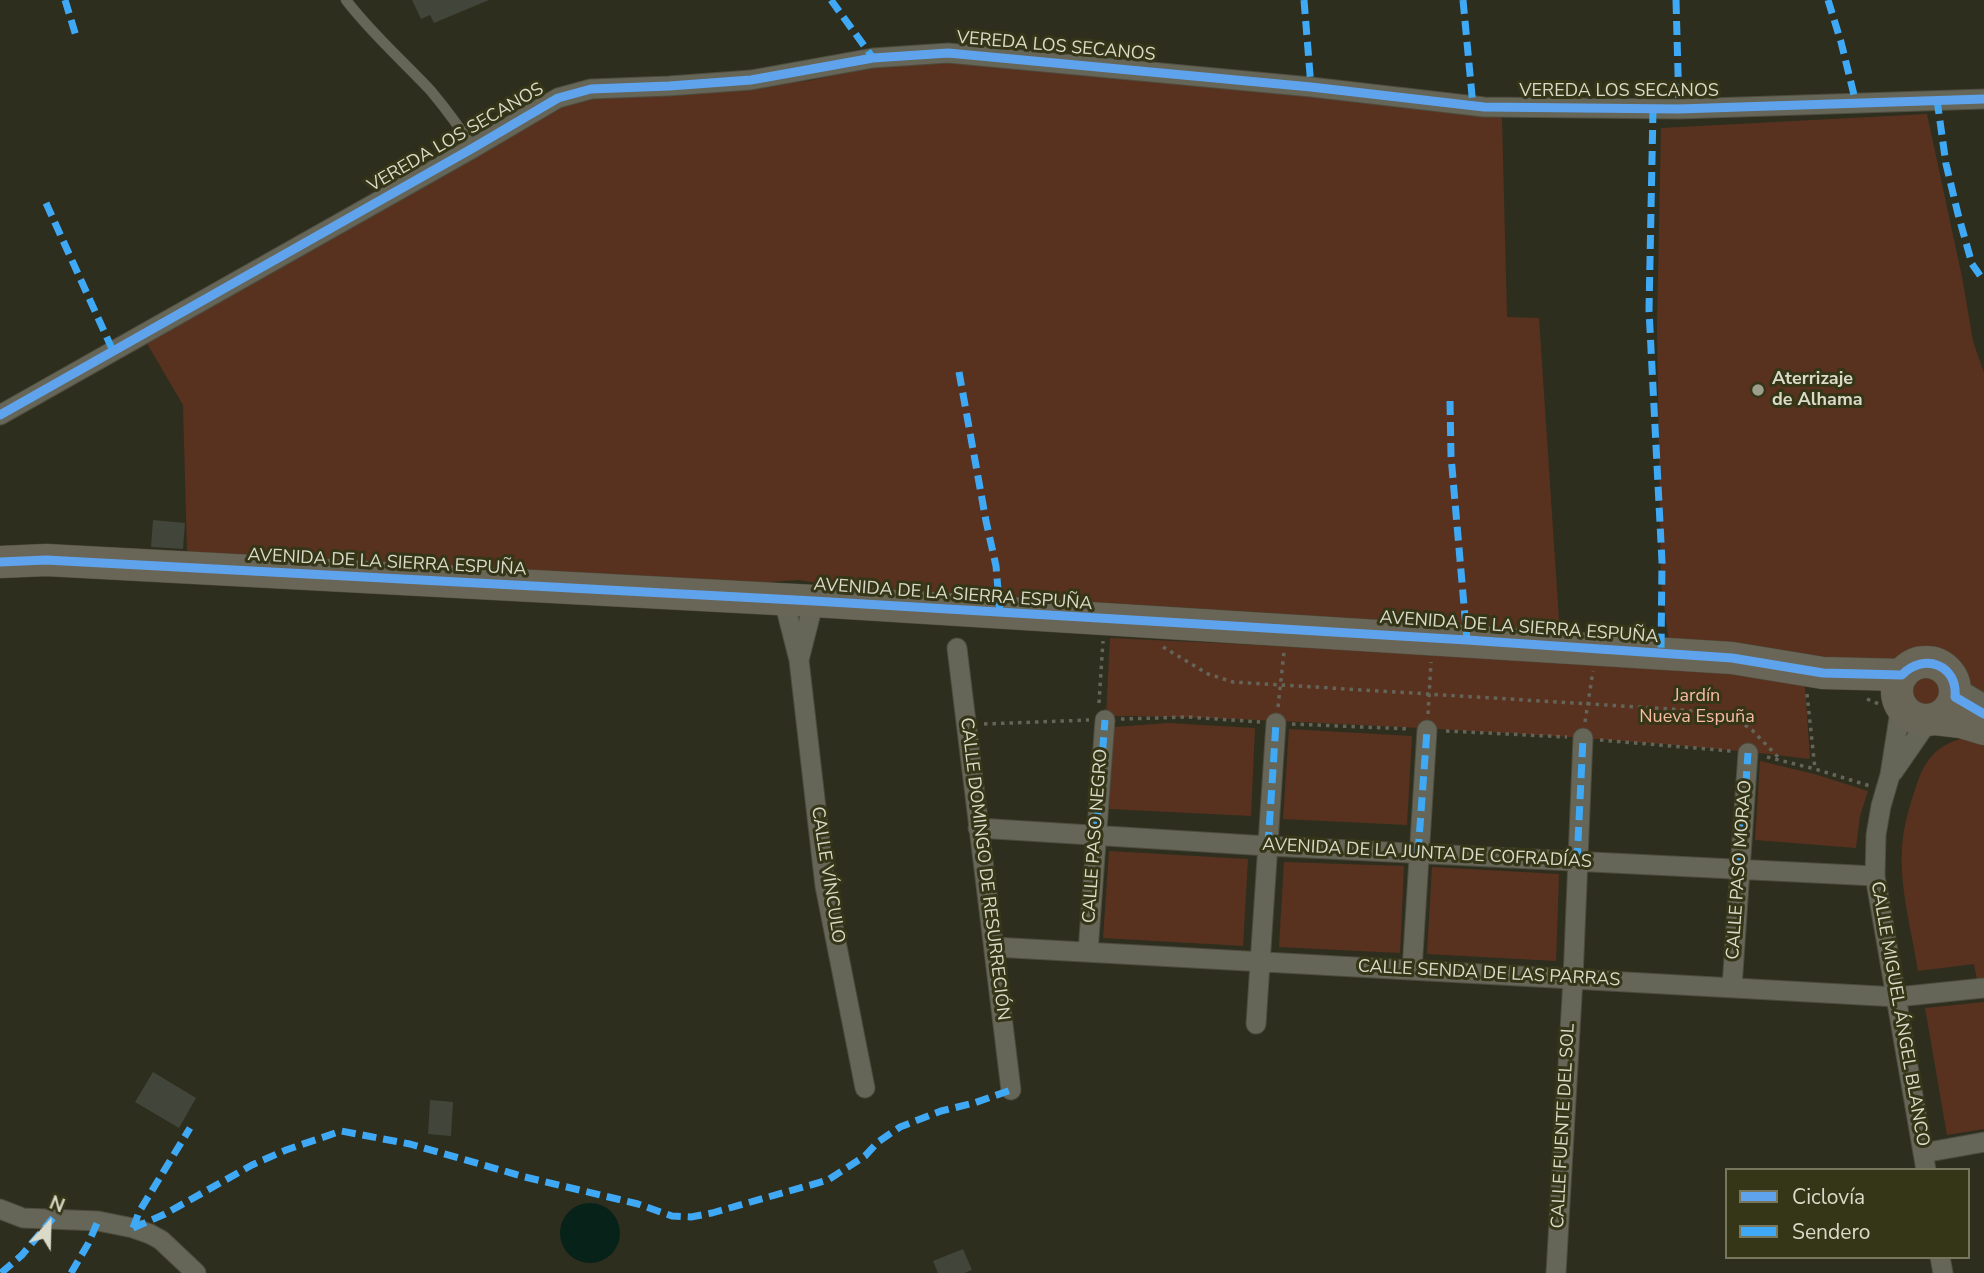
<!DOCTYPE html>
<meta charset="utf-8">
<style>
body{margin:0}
#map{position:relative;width:1984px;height:1273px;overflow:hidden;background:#2e2e1e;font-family:"Nunito Sans",sans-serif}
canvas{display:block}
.legend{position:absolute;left:1725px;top:1168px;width:245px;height:91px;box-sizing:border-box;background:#353517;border:2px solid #77775e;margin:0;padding:9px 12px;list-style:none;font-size:21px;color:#dadac9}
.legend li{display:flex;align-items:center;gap:14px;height:35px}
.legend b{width:35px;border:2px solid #77775e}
.north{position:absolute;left:14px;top:1189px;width:70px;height:70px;-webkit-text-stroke:5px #353517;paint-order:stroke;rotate:22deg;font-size:19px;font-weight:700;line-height:28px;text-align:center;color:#dadac9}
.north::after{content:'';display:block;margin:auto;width:24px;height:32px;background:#dadac9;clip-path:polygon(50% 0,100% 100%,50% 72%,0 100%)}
</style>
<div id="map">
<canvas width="1984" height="1273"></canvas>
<ul class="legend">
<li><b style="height:9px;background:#60a3ed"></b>Ciclovía</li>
<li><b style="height:9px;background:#3fa9f5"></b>Sendero</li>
</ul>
<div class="north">N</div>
</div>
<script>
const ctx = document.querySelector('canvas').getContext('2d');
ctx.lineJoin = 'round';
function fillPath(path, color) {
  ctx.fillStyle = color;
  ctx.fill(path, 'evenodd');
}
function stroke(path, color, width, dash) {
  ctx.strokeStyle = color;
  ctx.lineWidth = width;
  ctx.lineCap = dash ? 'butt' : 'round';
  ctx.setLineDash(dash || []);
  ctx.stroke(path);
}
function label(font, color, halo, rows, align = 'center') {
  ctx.font = font + ' "Nunito Sans",sans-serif';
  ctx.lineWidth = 6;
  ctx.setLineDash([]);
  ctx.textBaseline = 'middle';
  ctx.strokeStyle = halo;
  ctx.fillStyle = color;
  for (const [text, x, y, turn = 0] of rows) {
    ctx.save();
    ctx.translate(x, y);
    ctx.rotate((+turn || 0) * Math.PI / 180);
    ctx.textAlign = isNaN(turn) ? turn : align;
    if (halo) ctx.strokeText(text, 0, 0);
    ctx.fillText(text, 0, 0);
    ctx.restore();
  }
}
fillPath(new Path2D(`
 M954,61L1498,113L1502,119L1507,317L1539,318L1560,635L911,598L799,580L720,585L187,552L183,405L145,340L563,104L596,95L689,93L808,81L897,62Z
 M1927,114L1962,277L1973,341L1984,373V696C1971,690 1967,679 1959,668C1939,640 1904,660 1877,664L1669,642L1661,583L1657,327L1661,128Z
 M1110,638L1645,663L1699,667L1794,682L1805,687L1810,759C1680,743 1549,735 1419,728C1314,723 1210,716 1106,716Z
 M1906 692a20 20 0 1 1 40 0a20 20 0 1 1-40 0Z
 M1168,723L1255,728L1251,816L1109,809L1114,727Z
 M1289,729L1412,736L1407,825L1283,819Z
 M1964,738L1984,740V979L1977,980L1974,964L1918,971C1912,933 1899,885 1902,848C1903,828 1909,808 1915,790C1924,761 1934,746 1964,738Z
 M1760,761L1814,774L1868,791L1860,816L1856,848L1755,840Z
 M1109,851L1248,859L1243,946L1103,938Z
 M1284,862L1404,866L1400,953L1279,947Z
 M1432,867L1559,874L1556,961L1427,954Z
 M1984,1002V1129L1947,1135L1925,1008Z`), '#58321f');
fillPath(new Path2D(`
 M560 1233a30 30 0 1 1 60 0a30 30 0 1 1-60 0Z`), '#072219');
fillPath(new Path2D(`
 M412,0H489L434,23L430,15L421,19Z
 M153,520L185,523L183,549L151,547Z
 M153,1072L196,1098L179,1128L135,1102Z
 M430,1100L453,1102L451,1136L428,1134Z
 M963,1249L972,1270L964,1273H938L933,1261Z`), '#42453a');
const lane = new Path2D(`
 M346,0C371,33 403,61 431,91C446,109 460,128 473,148`);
const street = new Path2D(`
 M0,415L473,148L558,98L591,89L669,86L751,80L873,58L948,53L1311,87L1484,107L1679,109L1984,99
 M784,601L799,660L814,601
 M957,648L1011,1090
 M799,660L825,886L865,1088
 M1955,687L1984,704
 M1901,705L1890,775L1881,806L1876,835L1875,876L1926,1170
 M1893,772L1929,720
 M978,828L1268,846L1875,876
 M994,947L1897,997L1984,988
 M1088,952L1105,720
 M1412,970L1427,730
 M1732,987L1748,753
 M1256,1024L1276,723
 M1923,1153L1984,1142
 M0,1209L23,1218L98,1221L133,1228L150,1234L161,1240L196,1273
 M1940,1257L1943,1273
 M1556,1273L1573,979L1583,738`);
const primary = new Path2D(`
 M0,562L46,560L814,601L1732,658L1823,673L1902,675
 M1897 691a29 29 0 1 1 58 0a29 29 0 1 1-58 0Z
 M1935,719L1961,722L1984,729`);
stroke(lane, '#4d4c3e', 11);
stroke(street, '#4d4c3e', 21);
stroke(primary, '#4d4c3e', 33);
stroke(new Path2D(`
 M1163,647L1208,674L1233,682L1671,709L1731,715L1752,730L1779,758
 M1807,694L1815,769
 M1867,699L1879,704L1881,707
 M1099,703L1103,641
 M1278,707L1284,652
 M1428,714L1431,662
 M1121,719L1188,717L1260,722
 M1585,722L1593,671
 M984,724L1089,720
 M1292,724L1410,729
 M1446,731L1567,737
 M1600,740L1731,751
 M1767,757L1815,769L1870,786`), '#646459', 3.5, [3.5, 5]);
stroke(lane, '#656558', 10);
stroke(street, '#656558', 19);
stroke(primary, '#6a6657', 32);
stroke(new Path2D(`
 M65,0L76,36
 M831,0L873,58
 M1304,0L1311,87
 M1463,0L1473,106
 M1676,0L1679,109
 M1828,0L1841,42L1856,103
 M1937,100L1946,164L1958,214L1972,264L1984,281
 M1653,109L1649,310L1662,562L1661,653
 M46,203L113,351
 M959,372L986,521L996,566L1000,613
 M1450,401L1451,456L1467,640
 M1096,835L1105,720
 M1268,846L1276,723
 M1418,853L1427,730
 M1577,862L1583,738
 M1740,869L1748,753
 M133,1228L165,1214L252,1165L286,1150L341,1131L410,1144L525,1177L638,1204L672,1216L691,1217L712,1213L828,1180L865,1156L878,1142L900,1127L941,1111L974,1103L1011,1090
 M133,1228L139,1212L190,1128
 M1,1273L22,1255L53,1218
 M71,1273L88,1244L98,1221`), '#3fa9f5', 7, [14, 7]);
stroke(new Path2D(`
 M0,415L473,148L558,98L591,89L669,86L751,80L873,58L948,53L1311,87L1484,107L1679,109L1984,99
 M0,562L46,560L814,601L1467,640L1732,658L1823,673L1902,675C1924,652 1958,665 1955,697L1984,714`), '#60a3ed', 9);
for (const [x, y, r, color] of [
 [1758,390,7,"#9e9e8d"]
]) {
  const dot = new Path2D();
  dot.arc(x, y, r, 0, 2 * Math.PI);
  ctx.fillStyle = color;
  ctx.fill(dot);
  stroke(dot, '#353517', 2.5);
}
label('18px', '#dadac9', '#353517', [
 ["VEREDA LOS SECANOS",1056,47,5],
 ["VEREDA LOS SECANOS",1619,92],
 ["VEREDA LOS SECANOS",456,138,-30],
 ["AVENIDA DE LA SIERRA ESPUÑA",387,563,3],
 ["AVENIDA DE LA SIERRA ESPUÑA",953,595,4],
 ["AVENIDA DE LA SIERRA ESPUÑA",1519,628,4],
 ["CALLE PASO NEGRO",1096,836,-86],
 ["AVENIDA DE LA JUNTA DE COFRADÍAS",1427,854,3],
 ["CALLE DOMINGO DE RESURRECIÓN",984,869,83],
 ["CALLE PASO MORAO",1740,870,-86],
 ["CALLE VÍNCULO",827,875,81],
 ["CALLE SENDA DE LAS PARRAS",1489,974,3],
 ["CALLE MIGUEL ÁNGEL BLANCO",1899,1014,80],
 ["CALLE FUENTE DEL SOL",1564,1126,-87]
]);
label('bold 18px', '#dadac9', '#353517', [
 ["Aterrizaje",1772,380],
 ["de Alhama",1772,401]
], 'left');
label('18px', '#f7bca3', '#353517', [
 ["Jardín",1697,697],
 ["Nueva Espuña",1697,718]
]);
</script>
